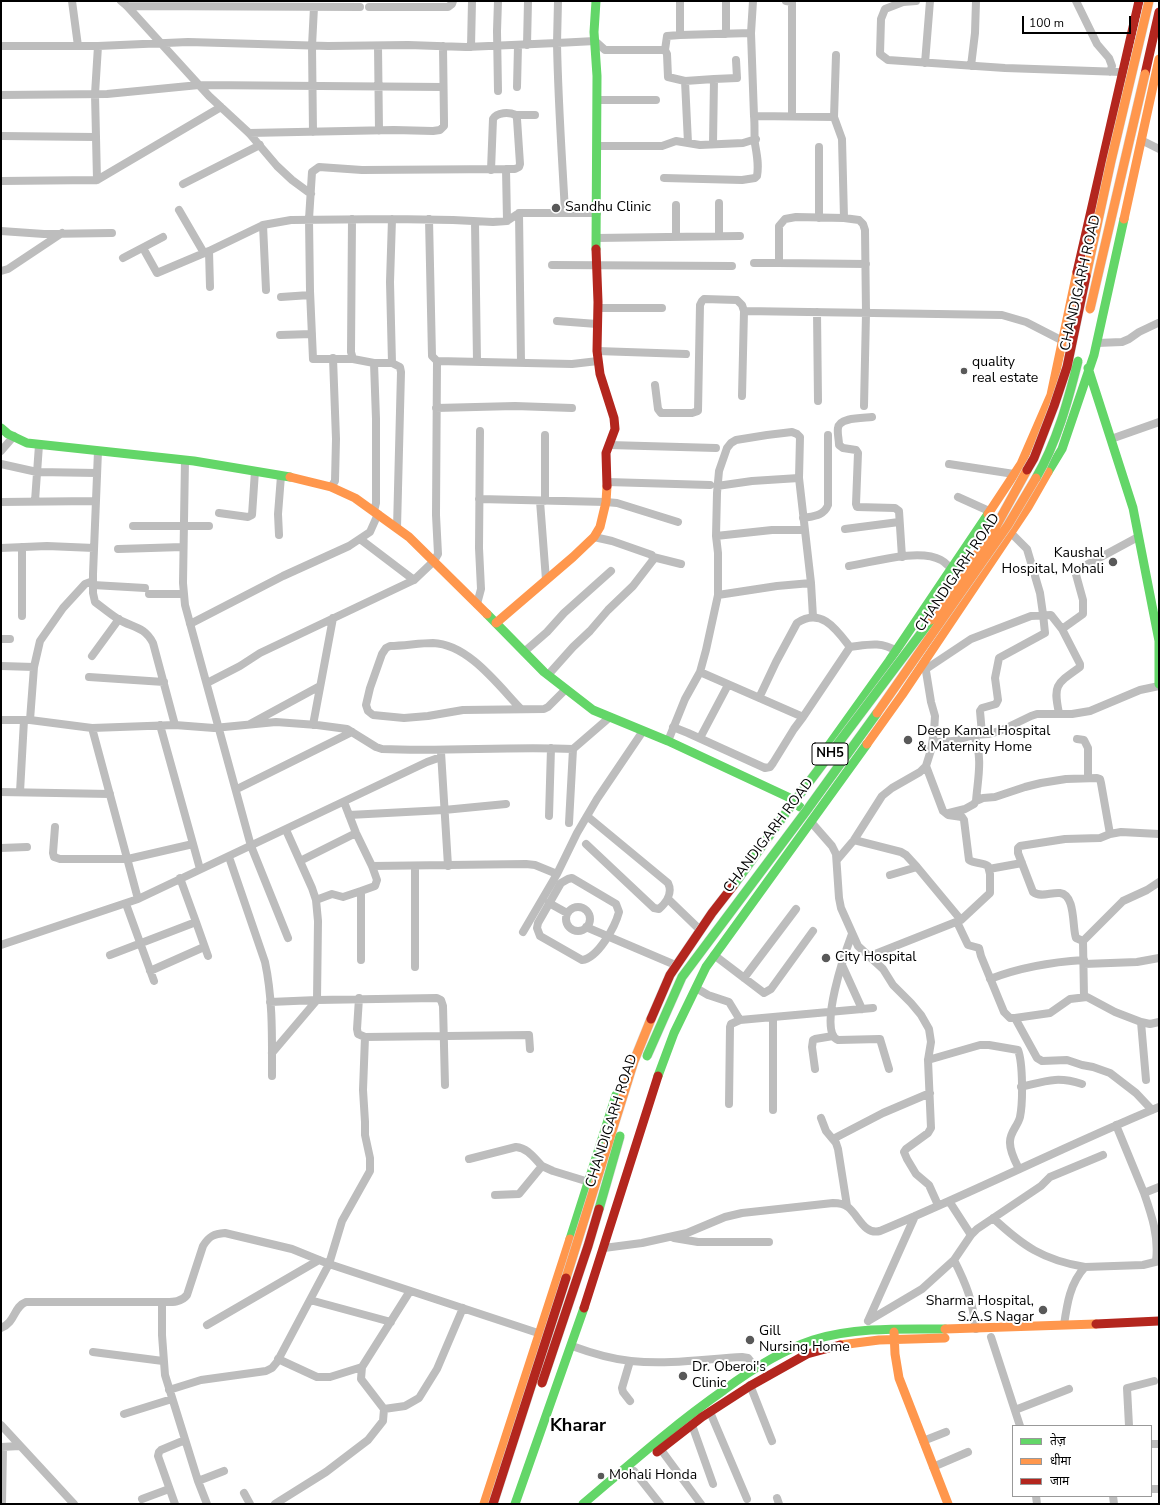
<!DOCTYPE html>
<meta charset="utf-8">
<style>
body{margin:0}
#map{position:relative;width:1160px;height:1505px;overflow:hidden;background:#fff;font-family:"Nunito Sans","Noto Sans Devanagari",sans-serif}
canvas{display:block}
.frame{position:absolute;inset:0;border:2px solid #000;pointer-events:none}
.legend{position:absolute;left:1012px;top:1425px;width:140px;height:72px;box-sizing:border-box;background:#fff;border:1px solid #999;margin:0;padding:5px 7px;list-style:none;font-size:12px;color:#000}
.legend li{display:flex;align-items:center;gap:8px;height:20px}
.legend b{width:20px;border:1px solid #999}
.scale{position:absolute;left:1022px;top:16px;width:109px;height:18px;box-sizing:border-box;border:2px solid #000;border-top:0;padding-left:5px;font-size:12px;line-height:14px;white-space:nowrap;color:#000;-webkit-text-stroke:3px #fff;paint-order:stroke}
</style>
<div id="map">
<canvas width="1160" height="1505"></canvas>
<div class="frame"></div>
<ul class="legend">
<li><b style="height:5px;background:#63d668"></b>तेज़</li>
<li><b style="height:5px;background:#ff974d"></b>धीमा</li>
<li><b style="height:5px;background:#b3261e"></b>जाम</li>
</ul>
<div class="scale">100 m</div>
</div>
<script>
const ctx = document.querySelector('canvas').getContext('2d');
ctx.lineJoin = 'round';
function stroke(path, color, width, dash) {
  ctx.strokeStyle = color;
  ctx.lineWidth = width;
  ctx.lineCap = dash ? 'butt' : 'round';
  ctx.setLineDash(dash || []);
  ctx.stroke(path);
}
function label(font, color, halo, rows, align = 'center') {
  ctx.font = font + ' "Nunito Sans",sans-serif';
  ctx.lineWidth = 4;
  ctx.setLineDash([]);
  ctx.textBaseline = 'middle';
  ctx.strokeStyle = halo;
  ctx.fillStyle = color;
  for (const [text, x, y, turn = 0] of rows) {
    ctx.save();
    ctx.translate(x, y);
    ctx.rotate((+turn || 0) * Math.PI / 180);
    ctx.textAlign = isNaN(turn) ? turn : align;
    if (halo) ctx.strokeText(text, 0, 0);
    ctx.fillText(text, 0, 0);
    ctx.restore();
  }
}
stroke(new Path2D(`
 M72,1L78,46
 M121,1L127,6L209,96L249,133L277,166L292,180L311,194
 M680,1V35L751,33L754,116L834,117L842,139L844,218L859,220L863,224L865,230L866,313L864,406
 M786,1L792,2V116
 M916,1L903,2L885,9L881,19L880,54L888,60L1005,68L1122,72
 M1076,1L1097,44L1109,58L1112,66L1110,72
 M127,6L360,7
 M369,7H448L452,4L453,1
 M751,33L753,1
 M726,34V1
 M680,35L667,36L665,50L667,54L668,77L685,81
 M527,45L528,1
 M1,46H98L188,42L328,46L408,45L466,47L557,43L558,1
 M378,46L379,131
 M471,47L472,1
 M925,63L930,1
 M971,66L975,33L976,1
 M714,79L737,78L736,60
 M517,87L518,46
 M498,91L497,31L498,1
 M1,95L107,94L199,85L443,87
 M597,100H656
 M516,115H535
 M834,117L836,55
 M313,132L312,46L314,7
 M249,133L394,130L433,131L440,130L444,126V122L443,46
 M1,136L95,137
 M1141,140L1159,149
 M688,143L685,81L714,79L713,144
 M597,146H662L676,141L700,145L743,143L756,139
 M819,147V218
 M506,169L507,221
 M664,178L742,180L755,178L757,176C759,165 757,155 755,144C754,136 755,125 754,116
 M97,180L221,107
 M1,181L97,180L95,94L98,46
 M183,184L260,145
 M719,203V236
 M179,210L204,253
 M565,212C562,156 558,100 557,43L595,41L605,50H665
 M519,213L521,362
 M844,218L796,217L785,219L779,226V263L866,264
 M352,219L351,352L353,359L374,363H392L390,282L392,219
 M429,219L432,356L437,361
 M475,222L477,362
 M263,225L266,290
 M1,231L44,234L112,233
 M676,237V205
 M596,238L740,236
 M143,248L157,273L209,251
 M123,258L163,237
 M754,263H779
 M552,265L732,266
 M1,271L8,269L62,233
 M210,287L209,251L263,225L291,220L392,219L453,220L493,222L507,221L519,213H597
 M281,297L310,295
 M598,308H662
 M817,312L818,401
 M557,321L597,324
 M280,335L312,334
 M1097,343L1122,342L1129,339L1139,332L1158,323
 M597,351L686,354
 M353,359H313L310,291L309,219L312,172L319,167L362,170L506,169H515L519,167L520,164L517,119L516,115C509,112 497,112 493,119L491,170
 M374,363L376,419V503L374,511
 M392,363L400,367L401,372L397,528
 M655,385L658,409L661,413H692L698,411L700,305L702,301L704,299L737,300L742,305L744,311L1002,315L1026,322L1063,341
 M742,396L744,311
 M436,408L515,406L572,408
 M872,417C863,418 839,417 838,428C837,433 839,439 839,445L843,448L856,450L858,453L856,504L857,507L895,508L899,511L902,557
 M1111,439L1159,422
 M609,445L716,448
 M1,451L14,436
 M98,451L93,574V593L95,602C103,608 110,614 118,619C133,628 144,626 153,643L175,725
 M185,460L183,583L185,605L251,846L288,938
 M1,464L37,472L97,473
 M949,464L1014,474
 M607,482L710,485
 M717,486L752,481L799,478
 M331,487L335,481L336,439L333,358
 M958,497L989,511
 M479,499L606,502L617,503L678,522
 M35,501L39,445
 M540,501L546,580
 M545,501V435
 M1,502L96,501
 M219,513L248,517L252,515L255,471
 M803,518C813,516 824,516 828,505V435
 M133,526H209
 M845,529L899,522
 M279,535L278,514L281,476
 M716,536L772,530H805
 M360,539L414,580
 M22,547V616
 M1,548L47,546L94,548
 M118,549L183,547
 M653,557L681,564
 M849,566C874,562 919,548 941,560C945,562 948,566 951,568
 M93,585L145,588
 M149,594H184
 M718,595V553L716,536L717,493L719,471L727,448L731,443L736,440L767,435L792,432L797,434L800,437L799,478L811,583
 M477,604L481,589L479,548L480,431
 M190,624L283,576L349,546L370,532L378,514
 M1062,629L1083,614V600L1075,571L1138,537
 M1,639H10
 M524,652L547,632L564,613L611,571
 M92,656L119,619
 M1,666L34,667
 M926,669L971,639L1031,616L1051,615L1062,629L1080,664V667C1056,684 1053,685 1059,713
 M548,675L573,647L590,631L608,610L633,586L653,560L652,555L612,541L594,537
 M89,677L164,682
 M207,683L240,666L260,653L414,580L434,561L438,554L436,515L437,361L572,364L598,361
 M759,698L776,662L797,623C821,607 836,629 850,647
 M520,708C498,685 468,644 433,643C419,643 404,646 390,646L386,648L382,654L370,688L366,705L368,711L373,715L404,718L428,716L463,710L544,709L548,707L566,689
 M803,717L850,647C867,645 881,641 896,651
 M1,720H30L92,728L175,725L214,728L276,722L317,725L347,729L376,747L382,749C446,752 509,746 573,749L610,717
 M30,720L34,667L40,641L63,608L85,584L93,581
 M250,724L320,686
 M160,725L200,869
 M313,725L333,618
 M673,727L688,733L765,768L770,767L773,763L794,729L803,717L700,672
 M92,728L138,899
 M982,734L980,711L982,708L996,704L998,700L995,678L999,658L1045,633L1043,614L1040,593L1027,549L1011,533
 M974,735C983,758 978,777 976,801
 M700,738L728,685
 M1077,739L1084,740L1088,748V778
 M668,741L685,699L700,672L706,650L718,595L777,586L811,583L813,617
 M933,741L937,742L953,741L974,735L988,734L1000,731L1031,716L1037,714H1072L1090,711L1140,690L1159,686
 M441,752L448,866
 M237,789L352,732
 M1,792L110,794
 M20,792L24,720
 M344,802L356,833L372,866L377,880L375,886L361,891V960
 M949,813L965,809L974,804L976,801L983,798L995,797L1025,787L1041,783L1066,779L1097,778L1100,779L1101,783L1110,834
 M349,815L444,810L506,804
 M549,816L551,748
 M811,822L832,846L836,854L839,898L841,908L858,946L883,969L893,985L911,1003L921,1015L929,1029L931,1042L928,1060L931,1128L928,1133L906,1149L904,1152L907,1159L916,1174L929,1185L938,1205
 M569,823L573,749
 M55,827L53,853L54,857L60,859H128L193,844
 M854,840L901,852L906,855L917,867L890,875
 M586,844L654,908L659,909C666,903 673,893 668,883L587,816
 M1,848L27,847
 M229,857L265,962C273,999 272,1038 272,1076
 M837,860L854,840L882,796L892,788L920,772L926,766L931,750L934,732L935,716L931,702L925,665
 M300,861L356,833
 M372,866L526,864L535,865L557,874L577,833L597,799L643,731
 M917,867L961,920
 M989,869L1022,863
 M572,878L616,904L619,912C615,927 598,958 582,960L540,936L537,928L538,923L561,883L568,879Z
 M668,899L697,927
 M316,900L332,894L343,897L361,891
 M549,903L567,913
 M126,904L154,981
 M566 919a12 12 0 1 1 24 0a12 12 0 1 1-24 0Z
 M196,922L208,956
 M957,922L967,943L968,945L979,948L981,956L1004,1012L1010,1018H1015L1037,1058L1042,1061L1067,1060L1082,1065L1093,1067L1110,1073L1136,1093L1152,1110
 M586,927L673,964
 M523,932L557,874
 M852,934C846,950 817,1032 838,1040L880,1039L889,1069
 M1083,941L1076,938C1072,928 1076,895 1060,893C1051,892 1041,898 1033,892L1018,853V848L1020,846L1065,839L1100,838L1110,834L1121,832L1159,834
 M1,945L138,899L427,762L441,757
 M110,955L196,922L180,878
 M714,955L764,993L771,989L813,931
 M870,956L961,920L990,893V874L988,866C982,862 975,864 969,860L964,820L962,817L948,815L943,811L926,766
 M1084,964L1137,962L1159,958
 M842,965L862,1009
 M415,967V866
 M150,971L204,947
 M744,978L796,909
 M990,979C1021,967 1051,962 1084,960
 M696,988L708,995L729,1002L740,1020
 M1084,997L1083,941L1123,901L1147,890L1159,882
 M359,998L357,1029L358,1034L365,1037L529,1035L530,1049
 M270,1002L317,1000L318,921L316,900L312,888L286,830
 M773,1018V1110
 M1015,1018L1050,1013L1070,999L1087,997L1115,1012L1141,1022L1146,1080
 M1141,1022L1150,1024L1159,1022
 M272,1053L317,1000L437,998L441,1000L443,1006L445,1085
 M928,1060L980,1045H989L1018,1050C1023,1063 1023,1103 1020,1117C1018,1126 1009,1133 1010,1143C1010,1152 1015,1161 1019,1169
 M815,1069L812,1047L813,1040L815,1039L833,1036
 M1021,1087C1046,1081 1057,1076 1082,1084
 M729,1104L730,1027L731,1024L740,1020L873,1008
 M821,1118L826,1131L836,1143L838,1149L847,1206
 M1116,1125L1144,1193
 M833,1139L883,1113L930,1093
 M469,1159L516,1147C528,1148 534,1158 542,1166
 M495,1195L519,1194L542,1166L553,1171L589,1182
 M949,1201L971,1235
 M993,1218C1023,1246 1043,1260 1085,1267C1070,1283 1067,1304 1064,1325
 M674,1238L698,1242H769
 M604,1248L642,1243L687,1233L725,1217L742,1213L833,1203C838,1203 844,1204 848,1207C859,1216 864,1235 880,1231C974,1192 1065,1146 1159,1107
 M954,1260C967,1286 972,1299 976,1329
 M1156,1261C1159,1237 1152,1216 1144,1193L1159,1187
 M1085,1267L1143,1265L1159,1261
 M310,1300L391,1322
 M162,1302V1335L165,1375L198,1481L207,1504
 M868,1321L922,1289L954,1260L971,1235L977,1229L1041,1186L1050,1177L1103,1155
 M868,1321L915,1216
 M207,1325L319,1260
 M1,1328C16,1322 13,1307 26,1302H162C171,1302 181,1303 187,1295L203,1246C209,1236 214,1234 225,1233L292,1249L329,1264L541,1334
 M991,1337L1020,1426
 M572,1346C591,1353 611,1359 631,1361C668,1365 706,1359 742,1357L748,1358L755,1367
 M93,1352L163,1361
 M278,1359L317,1377H330L362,1367
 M630,1361L622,1388L623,1392L630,1401
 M750,1385L772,1441
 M169,1390L201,1380L266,1371L272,1368L277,1362L329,1264L342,1221L370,1171V1158L365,1135V1122L363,1090L365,1037
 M384,1409L405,1406L419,1398L437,1369L463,1308
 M1015,1410L1069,1389
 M710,1412L747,1499
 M124,1414L172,1399
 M1,1425L74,1504
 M692,1425L713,1484
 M1129,1426L1127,1388L1154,1381
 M923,1441L946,1432
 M1151,1444H1159
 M1,1447L20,1446
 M659,1447L701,1504
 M933,1467L968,1452
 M634,1471L660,1504
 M198,1481L224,1471
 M1151,1489H1159
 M244,1493L250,1504
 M1036,1496L1037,1504
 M1113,1496L1114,1504
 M777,1498L779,1504
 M142,1499L169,1489
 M2,1504L3,1447
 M175,1504L158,1456L159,1452L161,1450L185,1440
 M275,1504L326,1472L368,1440L383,1421L384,1409L361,1379L362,1367L410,1291`), '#bdbdbd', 8);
stroke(new Path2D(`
 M596,1L594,32L597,76L596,249
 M1088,368L1133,508L1159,641V684
 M1,428L8,434L27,443L194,461L290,477
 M1048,472L1062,449L1094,355L1124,219
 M487,614L544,672L593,710L668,741L788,797L800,807
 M829,745L889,661L988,514
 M658,1076L674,1033L706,967L867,744
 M570,1239L616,1095
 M515,1504L584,1308
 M583,1504C629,1465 674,1425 724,1390C752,1369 780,1351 813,1340C855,1327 902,1329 945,1329`), '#63d668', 9);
stroke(new Path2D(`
 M1124,219L1159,59
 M290,477L331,487L355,498L409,537L487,614
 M988,514L1021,464L1051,395L1077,272
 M496,623L573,557L594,537L600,527L606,502L607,486
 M867,744L902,695L1028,507L1048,472
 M945,1329L1096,1324
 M894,1332L895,1354L899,1378L948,1504
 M840,1345L879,1340L945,1338
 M484,1504L570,1239`), '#ff974d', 9);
stroke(new Path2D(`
 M1145,74L1159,12
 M596,249L598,302L597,351L600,374L614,418L615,429L606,453L607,486
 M1077,272L1139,1
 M584,1308L658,1076
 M1096,1324L1159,1321
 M657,1452L702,1417L750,1386L807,1354L840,1345`), '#b3261e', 9);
const fastBridge = new Path2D(`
 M1036,478C1057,442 1068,401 1078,361
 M733,886L785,814L931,620
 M647,1056L682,977L807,810L877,713
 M599,1209L620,1136`);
const slowBridge = new Path2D(`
 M1086,276L1111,161L1149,1
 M1090,309L1145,74
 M931,620L994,530L1027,470
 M877,713L1008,525L1036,478
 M566,1278L634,1061L651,1019`);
const jamBridge = new Path2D(`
 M1027,470L1034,458L1054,406L1067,367L1086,276
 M651,1019L670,975L712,913L733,886
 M542,1383L588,1246L599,1209
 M493,1504L566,1278`);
stroke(fastBridge, '#dbdbdb', 10, []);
stroke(slowBridge, '#dbdbdb', 10, []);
stroke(jamBridge, '#dbdbdb', 10, []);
stroke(fastBridge, '#63d668', 9);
stroke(slowBridge, '#ff974d', 9);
stroke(jamBridge, '#b3261e', 9);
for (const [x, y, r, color] of [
 [556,208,5,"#595959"],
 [964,371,4,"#595959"],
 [1113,562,5,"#595959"],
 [908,740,5,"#595959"],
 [826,958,5,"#595959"],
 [1043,1310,5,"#595959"],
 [750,1340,5,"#595959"],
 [683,1376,5,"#595959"],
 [601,1476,4,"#595959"]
]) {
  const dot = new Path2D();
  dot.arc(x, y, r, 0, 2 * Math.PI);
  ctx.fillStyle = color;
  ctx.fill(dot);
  stroke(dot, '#fff', 1.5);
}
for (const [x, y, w] of [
 [830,754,36]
]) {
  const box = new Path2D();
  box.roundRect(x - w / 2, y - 11, w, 22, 3);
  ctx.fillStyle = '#fff';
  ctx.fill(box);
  stroke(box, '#000', 1);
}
label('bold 13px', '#000', null, [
 ["NH5",830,754]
]);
label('14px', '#000', '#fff', [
 ["Sandhu Clinic",565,208],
 ["quality",972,363],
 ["real estate",972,379],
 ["Kaushal",1104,554,"right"],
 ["Hospital, Mohali",1104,570,"right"],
 ["Deep Kamal Hospital",917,732],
 ["& Maternity Home",917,748],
 ["City Hospital",835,958],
 ["Sharma Hospital,",1034,1302,"right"],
 ["S.A.S Nagar",1034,1318,"right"],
 ["Gill",759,1332],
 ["Nursing Home",759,1348],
 ["Dr. Oberoi's",692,1368],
 ["Clinic",692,1384],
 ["Mohali Honda",609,1476]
], 'left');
label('14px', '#000', '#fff', [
 ["CHANDIGARH ROAD",1081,283,-77],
 ["CHANDIGARH ROAD",958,573,-56],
 ["CHANDIGARH ROAD",769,836,-53],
 ["CHANDIGARH ROAD",612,1121,-72]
]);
label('bold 18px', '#000', '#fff', [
 ["Kharar",578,1427]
]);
</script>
